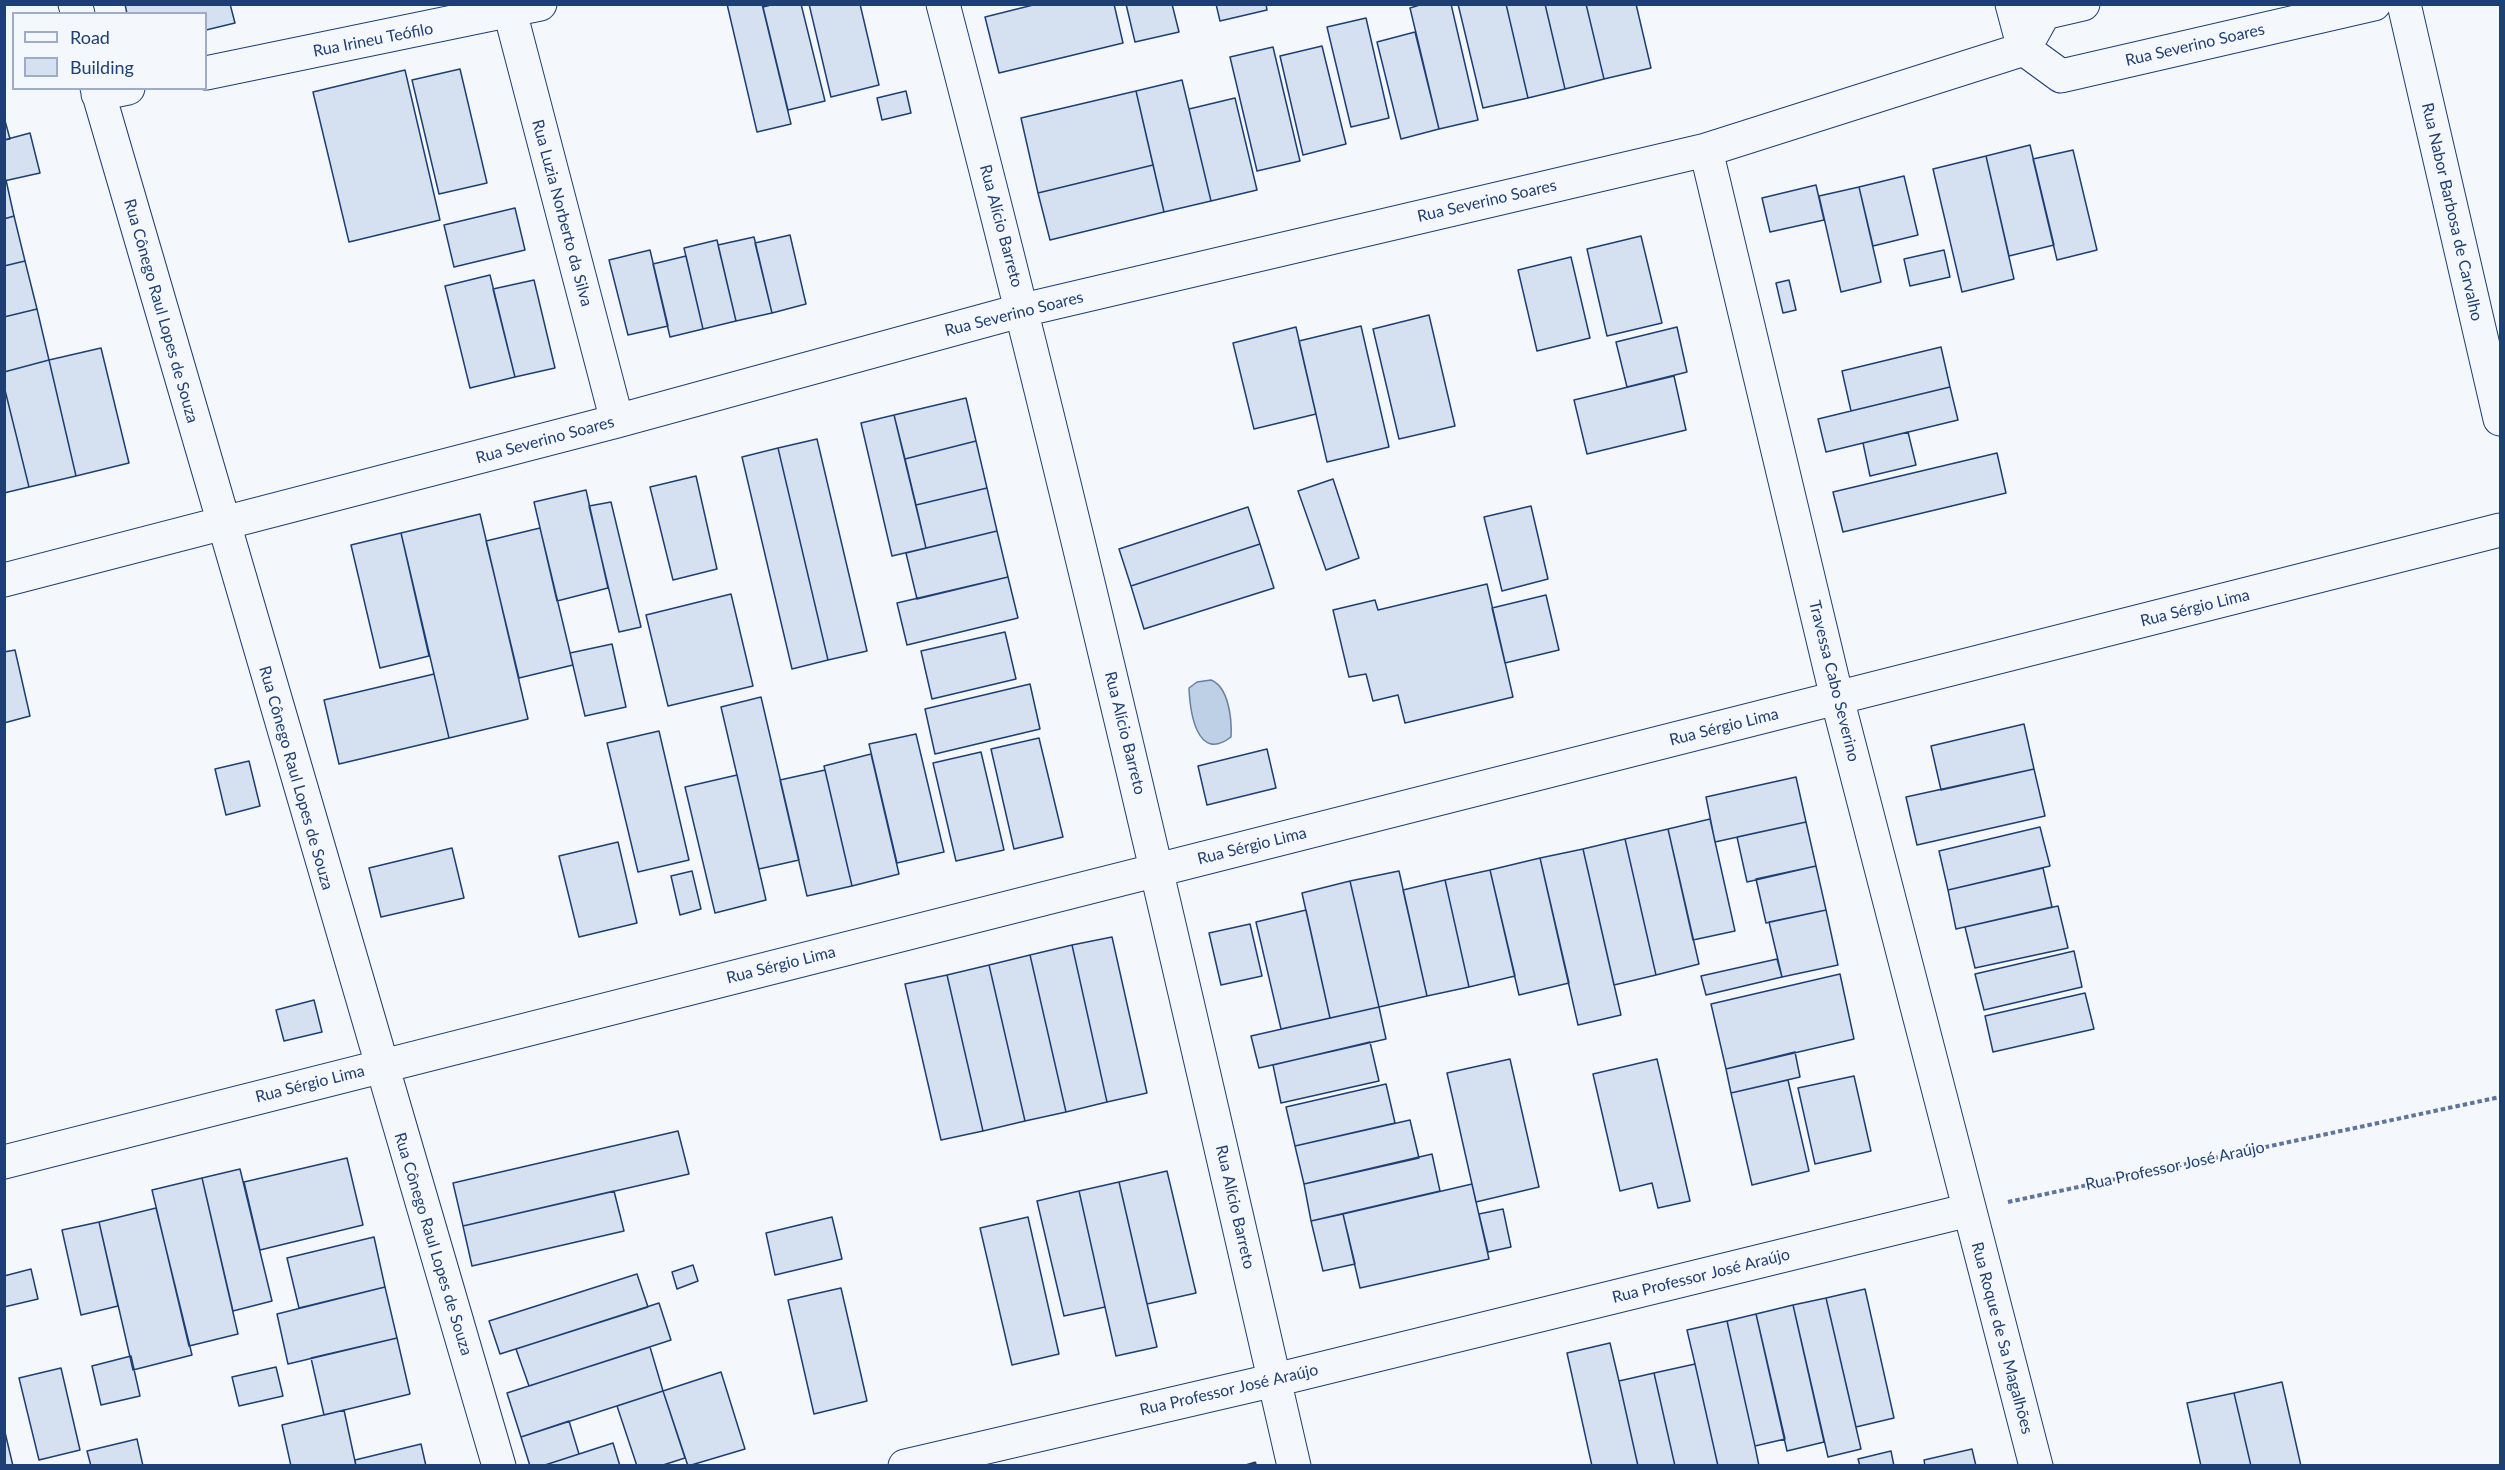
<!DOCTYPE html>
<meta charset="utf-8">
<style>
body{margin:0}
#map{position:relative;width:2505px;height:1470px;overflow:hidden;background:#f4f7fb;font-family:Lato,sans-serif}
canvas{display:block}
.frame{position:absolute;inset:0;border:6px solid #1d3f73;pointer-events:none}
.legend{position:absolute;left:12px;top:12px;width:195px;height:78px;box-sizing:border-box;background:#f4f7fb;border:2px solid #9eadc5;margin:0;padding:8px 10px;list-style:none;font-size:18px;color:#1d3f73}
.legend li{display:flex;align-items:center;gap:12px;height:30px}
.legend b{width:30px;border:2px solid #9eadc5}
</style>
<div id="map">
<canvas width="2505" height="1470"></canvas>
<div class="frame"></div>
<ul class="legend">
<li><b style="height:8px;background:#f4f7fb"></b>Road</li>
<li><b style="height:16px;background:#d5e0f0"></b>Building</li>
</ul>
</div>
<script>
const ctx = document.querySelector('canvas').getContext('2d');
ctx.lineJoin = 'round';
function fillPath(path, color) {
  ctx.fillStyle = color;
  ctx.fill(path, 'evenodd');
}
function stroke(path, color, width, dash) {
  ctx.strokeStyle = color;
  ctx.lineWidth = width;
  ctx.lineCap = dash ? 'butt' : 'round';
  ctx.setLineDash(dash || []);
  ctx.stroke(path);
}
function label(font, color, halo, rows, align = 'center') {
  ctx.font = font + ' Lato,sans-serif';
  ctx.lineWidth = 4.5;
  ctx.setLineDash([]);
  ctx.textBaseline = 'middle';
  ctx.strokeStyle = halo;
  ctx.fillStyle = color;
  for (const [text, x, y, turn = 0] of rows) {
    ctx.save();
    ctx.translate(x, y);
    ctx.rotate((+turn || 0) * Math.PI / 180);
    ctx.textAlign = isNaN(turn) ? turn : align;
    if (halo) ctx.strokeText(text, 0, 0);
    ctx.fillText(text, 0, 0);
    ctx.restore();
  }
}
const water = new Path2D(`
 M1211,680C1229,687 1232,720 1231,737C1197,763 1190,712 1189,688L1197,682Z`);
fillPath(water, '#bed0e5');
stroke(water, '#687fa3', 1.5);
const building = new Path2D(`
 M125,4H230L235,23L206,30V14H127Z
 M727,4H762L791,124L757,132Z
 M775,4H801L825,101L788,110L763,7Z
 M809,4H860L879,85L831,97Z
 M1037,4H1114L1123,43L999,73L985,17Z
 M1126,4H1172L1179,32L1135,42Z
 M1216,4H1266L1267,10L1220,21Z
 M1423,4H1451L1478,120L1439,129L1410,8Z
 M1458,4H1506L1528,98L1483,108Z
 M1506,4H1545L1565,89L1528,98Z
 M1545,4H1586L1604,79L1565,89Z
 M1586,4H1636L1651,68L1604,79Z
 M1366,18L1389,118L1351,127L1327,27Z
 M1415,32L1439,129L1401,139L1377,42Z
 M1322,46L1346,144L1303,155L1280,56Z
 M1273,47L1300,161L1257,171L1230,57Z
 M460,69L487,183L439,194L412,80Z
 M405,70L440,220L349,242L313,92Z
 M1182,80L1211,201L1164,212L1136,91Z
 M906,91L911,113L882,120L877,98Z
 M1136,91L1153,165L1038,193L1021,118Z
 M1235,98L1257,190L1211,201L1189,109Z
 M4,117L10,139L4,140Z
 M30,133L40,173L4,181V140Z
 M2030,145L2054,245L2009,256L1986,156Z
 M2073,150L2097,250L2057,260L2033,159Z
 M1986,156L2014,279L1962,292L1933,169Z
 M1153,165L1164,212L1050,240L1038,193Z
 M1904,176L1918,235L1873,246L1859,187Z
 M6,180L14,216L4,219V181Z
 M1816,185L1824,220L1770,232L1762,198Z
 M1859,187L1881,282L1841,292L1819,196Z
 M515,208L525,250L454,267L444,225Z
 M14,216L25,261L4,266V219Z
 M790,235L806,304L772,313L755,243Z
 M1641,236L1662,323L1607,336L1587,249Z
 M754,237L772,313L736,321L718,245Z
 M717,240L736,321L703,329L684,248Z
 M650,250L668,326L628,335L609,260Z
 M1944,250L1950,277L1910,286L1904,259Z
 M686,256L703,329L670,337L653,264Z
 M1571,257L1590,338L1537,351L1518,270Z
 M25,261L37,309L4,317V266Z
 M490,275L515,377L470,388L445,286Z
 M534,280L555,368L515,377L493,289Z
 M1789,280L1796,310L1783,313L1776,283Z
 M37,309L49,360L4,372V317Z
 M1429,315L1455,426L1399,439L1373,329Z
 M1361,326L1389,447L1327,462L1299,341Z
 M1296,327L1316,414L1254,429L1233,343Z
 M1677,327L1687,372L1627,387L1616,342Z
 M1941,347L1950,387L1851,411L1842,371Z
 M101,348L129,463L76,476L49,360Z
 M49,360L76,476L29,487L4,386V372Z
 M1674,376L1686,430L1587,454L1574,400Z
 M4,386L29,487L4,493Z
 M1950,387L1958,420L1826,452L1818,419Z
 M966,398L976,441L905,459L894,415Z
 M894,415L926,548L892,556L861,423Z
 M1908,432L1916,465L1870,476L1863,443Z
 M817,439L867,651L828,660L778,448Z
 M976,441L987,488L916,505L905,459Z
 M778,448L828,660L792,669L742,457Z
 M1997,453L2006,493L1843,532L1833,492Z
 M696,476L717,569L673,580L650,487Z
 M1333,479L1359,558L1326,570L1298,491Z
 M987,488L997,531L926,548L916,505Z
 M586,490L608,588L557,601L534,502Z
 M611,502L641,627L619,632L589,506Z
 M1531,506L1548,579L1502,591L1484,517Z
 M1248,507L1260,544L1131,586L1119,549Z
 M480,514L528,719L449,738L401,533Z
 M540,528L573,665L519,678L486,541Z
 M997,531L1008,577L917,599L906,553Z
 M401,533L429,656L380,668L351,545Z
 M1260,544L1274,588L1144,629L1131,586Z
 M1008,577L1018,618L907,645L897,603Z
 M1487,584L1513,697L1405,723L1398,695L1373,701L1366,674L1349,677L1333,610L1375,600L1378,610Z
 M731,594L753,686L668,706L646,615Z
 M1546,595L1559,650L1505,663L1492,608Z
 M1005,632L1016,679L932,699L921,651Z
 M612,644L626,707L585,716L570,653Z
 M15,650L30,716L4,723V652Z
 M434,674L449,738L339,764L324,700Z
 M1030,684L1040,729L935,754L925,709Z
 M761,697L799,860L759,869L721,707Z
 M2024,724L2034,769L1941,790L1931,746Z
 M659,731L689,860L638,872L607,743Z
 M916,734L944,852L897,863L869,744Z
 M1039,738L1063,837L1014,849L991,749Z
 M1267,749L1276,788L1207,805L1198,766Z
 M981,752L1004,850L956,861L933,763Z
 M871,754L899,874L852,886L824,766Z
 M249,761L260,806L226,815L215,769Z
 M2034,769L2045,816L1917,845L1906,797Z
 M825,770L852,886L807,896L780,780Z
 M737,775L766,900L715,913L685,787Z
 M1796,777L1806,822L1715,842L1706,797Z
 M1710,819L1735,931L1693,940L1668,829Z
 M1806,822L1816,866L1747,882L1737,837Z
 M2040,827L2050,866L1948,890L1939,851Z
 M1668,829L1699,964L1656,975L1625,839Z
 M1625,839L1656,975L1614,985L1583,849Z
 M618,842L637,923L579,937L559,856Z
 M452,848L464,898L381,917L369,868Z
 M1583,849L1621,1015L1578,1025L1540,858Z
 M1540,858L1569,983L1519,995L1490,870Z
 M1816,866L1826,910L1766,923L1756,879Z
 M2043,868L2052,907L1956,929L1948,890Z
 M1490,870L1515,976L1469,987L1445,880Z
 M692,871L701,909L680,915L671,876Z
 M1399,871L1427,996L1379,1007L1350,881Z
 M1445,880L1469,987L1427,996L1403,890Z
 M1350,881L1379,1007L1330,1018L1302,893Z
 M2058,906L2068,948L1975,968L1965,927Z
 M1306,910L1330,1018L1281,1029L1256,922Z
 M1826,910L1838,965L1782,977L1769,922Z
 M1250,924L1262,976L1221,985L1209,933Z
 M1112,937L1147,1093L1107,1102L1072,945Z
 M1072,945L1107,1102L1066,1112L1030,955Z
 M2074,951L2082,987L1984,1010L1975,974Z
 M1030,955L1066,1112L1025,1121L989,965Z
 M1777,959L1782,977L1706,995L1701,976Z
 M989,965L1025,1121L983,1131L947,975Z
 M1840,974L1854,1039L1726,1069L1711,1004Z
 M947,975L983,1131L941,1140L905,984Z
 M2085,993L2094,1029L1993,1052L1985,1016Z
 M314,1000L322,1032L284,1041L276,1010Z
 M1379,1007L1386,1039L1259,1068L1251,1036Z
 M1370,1042L1379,1081L1281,1103L1273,1065Z
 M1795,1052L1800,1077L1731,1093L1726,1069Z
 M1510,1059L1539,1187L1476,1202L1447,1073Z
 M1657,1059L1690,1201L1658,1208L1652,1183L1620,1191L1593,1074Z
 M1854,1076L1871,1151L1815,1164L1798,1088Z
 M1788,1080L1809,1171L1752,1185L1731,1093Z
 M1386,1084L1395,1123L1295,1146L1286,1107Z
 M1410,1120L1419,1158L1304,1184L1295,1146Z
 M678,1131L689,1174L463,1226L453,1183Z
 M1432,1154L1440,1191L1311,1221L1304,1184Z
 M347,1158L363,1225L260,1250L244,1182Z
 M240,1169L272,1301L233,1311L202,1178Z
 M1167,1171L1196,1293L1147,1304L1119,1182Z
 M202,1178L238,1334L189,1346L152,1190Z
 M1119,1182L1157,1347L1116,1356L1079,1191Z
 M1472,1184L1489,1259L1360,1288L1343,1214Z
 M614,1191L624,1231L472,1266L463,1226Z
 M1079,1191L1105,1307L1064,1316L1037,1201Z
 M156,1208L192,1355L133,1370L99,1222Z
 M1503,1209L1511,1247L1488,1252L1479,1214Z
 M1343,1214L1355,1264L1323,1271L1311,1221Z
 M832,1217L842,1259L775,1275L766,1233Z
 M1028,1217L1059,1354L1012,1365L980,1228Z
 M99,1222L118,1306L81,1315L62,1230Z
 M374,1237L385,1287L299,1308L287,1258Z
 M693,1265L698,1281L677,1289L672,1272Z
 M31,1269L38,1299L4,1307V1276Z
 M637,1274L648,1307L500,1354L489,1321Z
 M385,1287L397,1338L288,1364L277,1314Z
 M841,1288L867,1401L814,1414L788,1300Z
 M1865,1289L1894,1418L1856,1427L1826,1298Z
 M1826,1298L1861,1449L1828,1457L1793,1305Z
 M659,1303L671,1340L529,1386L516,1349Z
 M1793,1305L1824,1442L1787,1451L1756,1314Z
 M1756,1314L1785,1439L1755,1446L1727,1321Z
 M1727,1321L1755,1446L1759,1466H1718L1695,1364L1687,1330Z
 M397,1338L410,1394L324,1415L311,1358Z
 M1610,1343L1619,1381L1638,1466H1592L1567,1353Z
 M650,1347L663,1391L521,1437L507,1393Z
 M131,1356L140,1396L101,1405L92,1366Z
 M1695,1364L1718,1466H1675L1654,1373Z
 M276,1367L283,1396L239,1406L232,1377Z
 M61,1368L80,1450L39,1460L19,1378Z
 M721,1372L745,1449L688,1466L663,1391Z
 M1654,1373L1675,1466H1638L1619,1381Z
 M2282,1382L2301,1466H2251L2234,1393Z
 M663,1391L685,1458L660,1466H637L617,1406Z
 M2234,1393L2251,1466H2201L2187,1403Z
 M344,1410L356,1466H291L282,1425Z
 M569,1421L579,1454L542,1466H530L521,1437Z
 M4,1428L13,1466H4Z
 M137,1439L143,1466H91L87,1451Z
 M613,1443L620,1466H542L579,1454Z
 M421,1444L426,1466H356L355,1460Z
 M1972,1449L1976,1466H1925L1924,1460Z
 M1891,1451L1894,1466H1860L1858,1459Z`);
fillPath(building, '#d5e0f0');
stroke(building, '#1d3f73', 1.5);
const street = new Path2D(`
 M75,4L78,14
 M508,4L617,421
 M943,4C1070,489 1182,977 1294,1466
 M2012,4L2024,49
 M2404,4L2500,419
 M2024,49L2061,76L2374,4
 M206,73L540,4
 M97,88L499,1466
 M98,94L128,88
 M1706,150L1837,698L2036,1466
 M4,580L617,421L1023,310L1706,150L2024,49L2044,13L2083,4
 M4,1162L2500,530
 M905,1466L1275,1380L1969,1210`);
stroke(street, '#1d3f73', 35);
stroke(new Path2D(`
 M2008,1202L2500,1097`), '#5e769c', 4, [4.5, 3]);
stroke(street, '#f4f7fb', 33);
stroke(new Path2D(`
 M1245,1466L1255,1463V1466`), '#1d3f73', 3);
label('16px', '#1d3f73', '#f4f7fb', [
 ["Rua Irineu Teófilo",373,40,-11],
 ["Rua Severino Soares",2195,45,-13],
 ["Rua Severino Soares",1487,201,-13],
 ["Rua Nabor Barbosa de Carvalho",2452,212,77],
 ["Rua Luzia Norberto da Silva",562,213,75],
 ["Rua Alício Barreto",1001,226,75],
 ["Rua Cônego Raul Lopes de Souza",161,311,74],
 ["Rua Severino Soares",1014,314,-14],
 ["Rua Severino Soares",545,440,-15],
 ["Rua Sérgio Lima",2195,608,-14],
 ["Travessa Cabo Severino",1834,681,76],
 ["Rua Sérgio Lima",1724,727,-14],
 ["Rua Alício Barreto",1125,733,76],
 ["Rua Cônego Raul Lopes de Souza",296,778,74],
 ["Rua Sérgio Lima",1252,846,-14],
 ["Rua Sérgio Lima",781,965,-14],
 ["Rua Sérgio Lima",310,1084,-14],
 ["Rua Professor José Araújo",2175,1166,-12],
 ["Rua Alício Barreto",1235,1207,77],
 ["Rua Cônego Raul Lopes de Souza",433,1244,73],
 ["Rua Professor José Araújo",1701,1276,-14],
 ["Rua Roque de Sa Magalhões",2002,1338,75],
 ["Rua Professor José Araújo",1229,1390,-13]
]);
</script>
